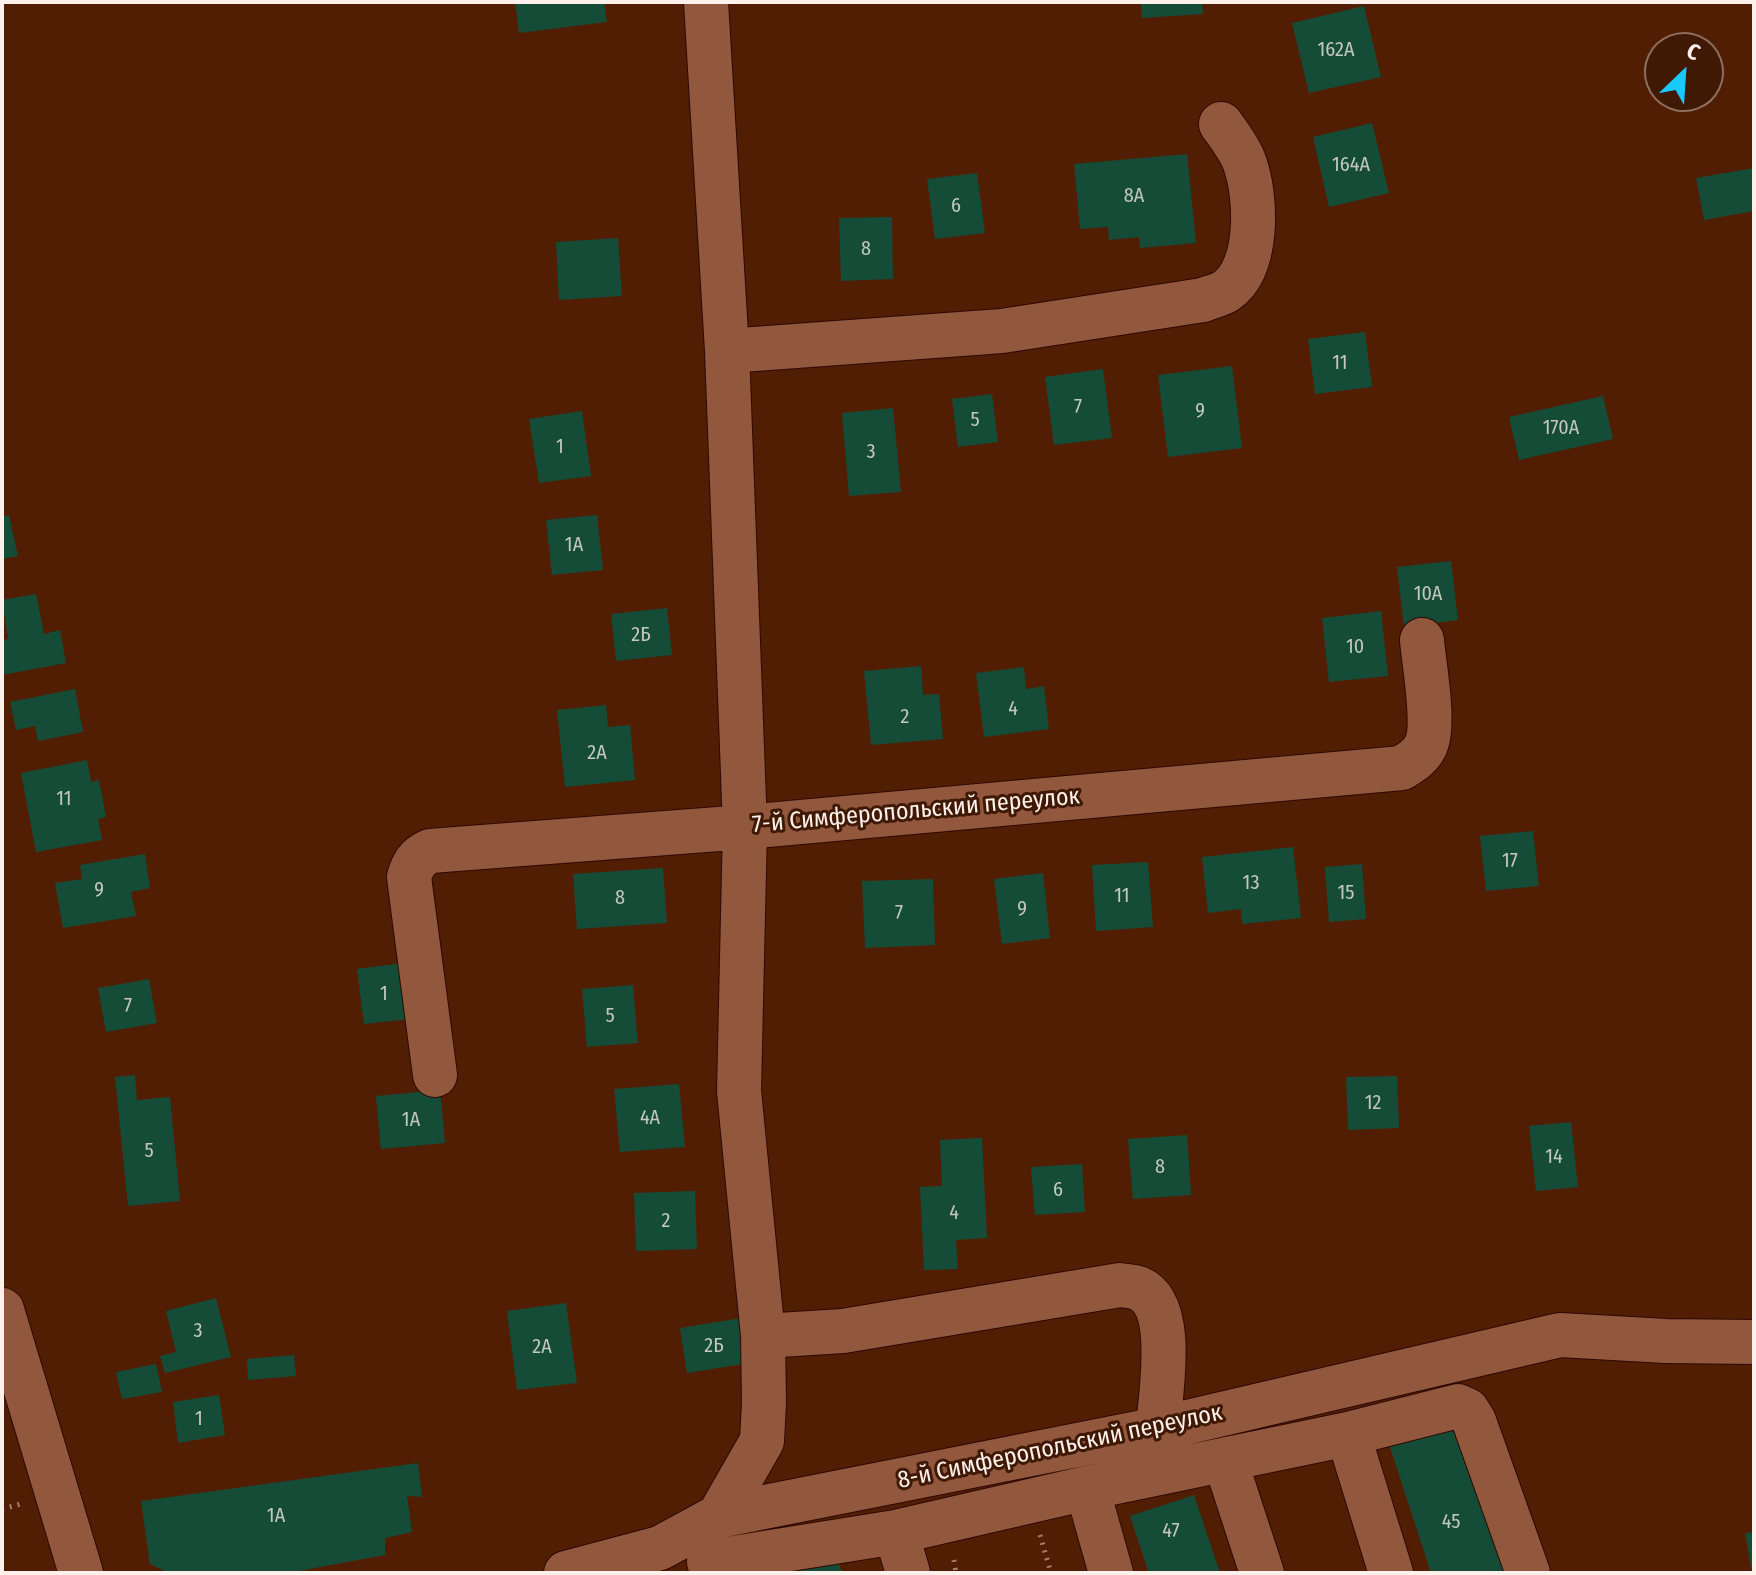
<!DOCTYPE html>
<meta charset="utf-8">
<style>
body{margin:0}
#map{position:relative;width:1756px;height:1575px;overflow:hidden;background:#511e03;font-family:"Fira Sans Condensed",sans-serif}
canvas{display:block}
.frame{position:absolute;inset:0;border:4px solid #fef0ea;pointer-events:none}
.north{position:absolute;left:1644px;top:32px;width:80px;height:80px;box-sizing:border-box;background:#401905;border:2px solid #8c6f61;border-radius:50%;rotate:25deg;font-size:22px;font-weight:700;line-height:32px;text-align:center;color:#fef0ea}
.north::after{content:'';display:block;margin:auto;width:28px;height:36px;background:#18cafc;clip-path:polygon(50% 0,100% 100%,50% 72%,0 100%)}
</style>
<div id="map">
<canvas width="1756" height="1575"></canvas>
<div class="frame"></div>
<div class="north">С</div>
</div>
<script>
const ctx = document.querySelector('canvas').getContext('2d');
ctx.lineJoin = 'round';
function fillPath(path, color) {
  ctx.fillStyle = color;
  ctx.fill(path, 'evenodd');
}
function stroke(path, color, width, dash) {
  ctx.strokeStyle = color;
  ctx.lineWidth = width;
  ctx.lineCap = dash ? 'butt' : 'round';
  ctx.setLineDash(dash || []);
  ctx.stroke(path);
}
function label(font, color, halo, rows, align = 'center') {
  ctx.font = font + ' "Fira Sans Condensed",sans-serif';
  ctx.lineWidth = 6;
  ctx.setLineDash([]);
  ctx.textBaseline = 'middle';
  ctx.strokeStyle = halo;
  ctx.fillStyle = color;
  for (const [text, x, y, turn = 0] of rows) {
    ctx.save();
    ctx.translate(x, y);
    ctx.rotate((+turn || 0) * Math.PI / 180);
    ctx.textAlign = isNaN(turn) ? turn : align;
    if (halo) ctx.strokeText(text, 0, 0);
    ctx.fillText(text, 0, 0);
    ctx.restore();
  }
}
fillPath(new Path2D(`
 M515,2H604L607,22L519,33Z
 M1141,2H1202L1203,14L1142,18Z
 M1364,6L1381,77L1309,93L1292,23Z
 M1372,123L1389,193L1329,207L1313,137Z
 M1187,154L1196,243L1140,248L1139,237L1109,240L1108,227L1080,229L1074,164Z
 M1754,168V211L1704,220L1696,178Z
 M977,173L985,233L935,239L927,179Z
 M892,217L893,279L841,281L839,218Z
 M618,238L622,296L559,300L556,242Z
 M1365,332L1372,387L1315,394L1308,339Z
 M1232,366L1242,448L1168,457L1158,375Z
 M1103,369L1112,438L1054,445L1045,377Z
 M992,394L998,442L958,447L952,399Z
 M1603,396L1613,439L1519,460L1509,417Z
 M893,408L901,492L849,496L842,413Z
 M582,411L591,476L539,483L529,419Z
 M9,515L18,556L2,559V517Z
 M597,515L603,570L552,575L546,520Z
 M1451,561L1458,620L1404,627L1397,567Z
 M36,594L44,634L60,630L66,663L2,675V640L8,639L2,600Z
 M667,608L672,655L616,661L611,614Z
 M1381,611L1388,676L1329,682L1322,618Z
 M921,666L923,695L939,694L943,739L871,745L864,671Z
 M1024,667L1026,689L1044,686L1049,729L984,737L976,673Z
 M75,689L83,732L38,741L35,726L16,730L10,702Z
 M606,705L608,727L630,725L635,780L565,787L557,710Z
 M87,760L91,782L99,780L106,817L98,819L102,840L36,852L21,773Z
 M1533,831L1539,886L1486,891L1480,836Z
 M1293,847L1301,918L1242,924L1241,909L1208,913L1202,857Z
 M145,854L150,888L131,892L136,916L63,928L55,883L82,879L80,865Z
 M1148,862L1153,927L1096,931L1092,865Z
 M1362,864L1366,919L1329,922L1325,867Z
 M663,868L667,923L577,929L573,874Z
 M1043,873L1050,938L1002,944L994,879Z
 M933,879L935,945L865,948L862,881Z
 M403,963L410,1019L364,1024L357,969Z
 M149,979L157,1023L106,1032L98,988Z
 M633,985L638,1043L587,1047L582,989Z
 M135,1075L137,1100L170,1097L180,1201L128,1206L115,1077Z
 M1397,1076L1399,1128L1348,1130L1346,1077Z
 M679,1084L685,1147L620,1152L614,1089Z
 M440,1090L445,1143L381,1149L376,1096Z
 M1571,1122L1578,1187L1536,1191L1529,1126Z
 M1187,1135L1191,1195L1133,1199L1128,1139Z
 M982,1138L987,1238L956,1240L958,1269L924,1270L920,1187L942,1186L940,1140Z
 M1082,1164L1085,1212L1035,1215L1031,1167Z
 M695,1191L697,1249L636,1251L634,1193Z
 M216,1298L231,1357L165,1373L160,1356L176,1352L166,1311Z
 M566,1303L577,1383L517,1390L507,1311Z
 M742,1318L749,1363L687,1373L680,1328Z
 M294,1355L296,1376L248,1380L247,1359Z
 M156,1364L162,1392L122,1399L116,1372Z
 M219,1395L225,1435L178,1443L173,1402Z
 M1454,1419L1504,1573H1431L1388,1441Z
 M418,1463L422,1497L407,1496L412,1532L385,1538V1555L288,1573H169L150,1564L141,1501Z
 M1194,1495L1220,1573H1149L1130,1516Z
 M1754,1532V1573H1752L1745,1533Z
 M836,1554L842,1573H775Z`), '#154c38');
const minor = new Path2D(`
 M706,2L727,351L745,827L739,1091L763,1336L764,1403L762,1441L719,1516
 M727,351L1002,331L1203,300C1210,297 1220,295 1226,291C1260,268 1257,195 1244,161C1239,148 1229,135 1221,124
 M435,1075L409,877C413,864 417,857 430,851L745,827L1402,768C1411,762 1420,757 1425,747C1436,727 1424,665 1422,640
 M2,1310L81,1573
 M763,1336L843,1331L1120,1285C1125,1286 1133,1286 1138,1288C1178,1304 1160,1395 1158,1429
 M1348,1434L1391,1573
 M1225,1460L1262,1573
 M1087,1488L1111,1573
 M896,1532L908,1573
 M709,1562L896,1532L1087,1488L1348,1434L1458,1406L1467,1410L1474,1421L1528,1573
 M566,1573L660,1548L719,1516L1158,1429L1560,1335L1666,1341L1754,1342`);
stroke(minor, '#2f0900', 46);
stroke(new Path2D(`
 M2,1509L21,1504
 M1040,1535L1051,1573
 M954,1560L956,1573`), '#a17f6d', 5, [2, 6]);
stroke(minor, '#91583e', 44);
label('20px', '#c4c7be', null, [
 ["162А",1336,50],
 ["164А",1351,165],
 ["8А",1134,196],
 ["6",956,206],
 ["8",866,249],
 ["11",1340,363],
 ["7",1078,407],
 ["9",1200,411],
 ["5",975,420],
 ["170А",1561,428],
 ["1",560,447],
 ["3",871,452],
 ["1А",574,545],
 ["10А",1428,594],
 ["2Б",641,635],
 ["10",1355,647],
 ["4",1013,709],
 ["2",905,717],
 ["2А",597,753],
 ["11",64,799],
 ["17",1510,861],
 ["13",1251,883],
 ["9",99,890],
 ["15",1346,893],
 ["11",1122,896],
 ["8",620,898],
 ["9",1022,909],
 ["7",899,913],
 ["1",384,994],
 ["7",128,1006],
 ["5",610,1016],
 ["12",1373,1103],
 ["4А",650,1118],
 ["1А",411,1120],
 ["5",149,1151],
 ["14",1554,1157],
 ["8",1160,1167],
 ["6",1058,1190],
 ["4",954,1213],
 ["2",666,1221],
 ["3",198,1331],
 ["2Б",714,1346],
 ["2А",542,1347],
 ["1",199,1419],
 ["1А",276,1516],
 ["45",1451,1522],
 ["47",1171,1531]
]);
label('24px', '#fef0ea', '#401905', [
 ["7-й Симферопольский переулок",916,811,-5],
 ["8-й Симферопольский переулок",1060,1447,-12]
]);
</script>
